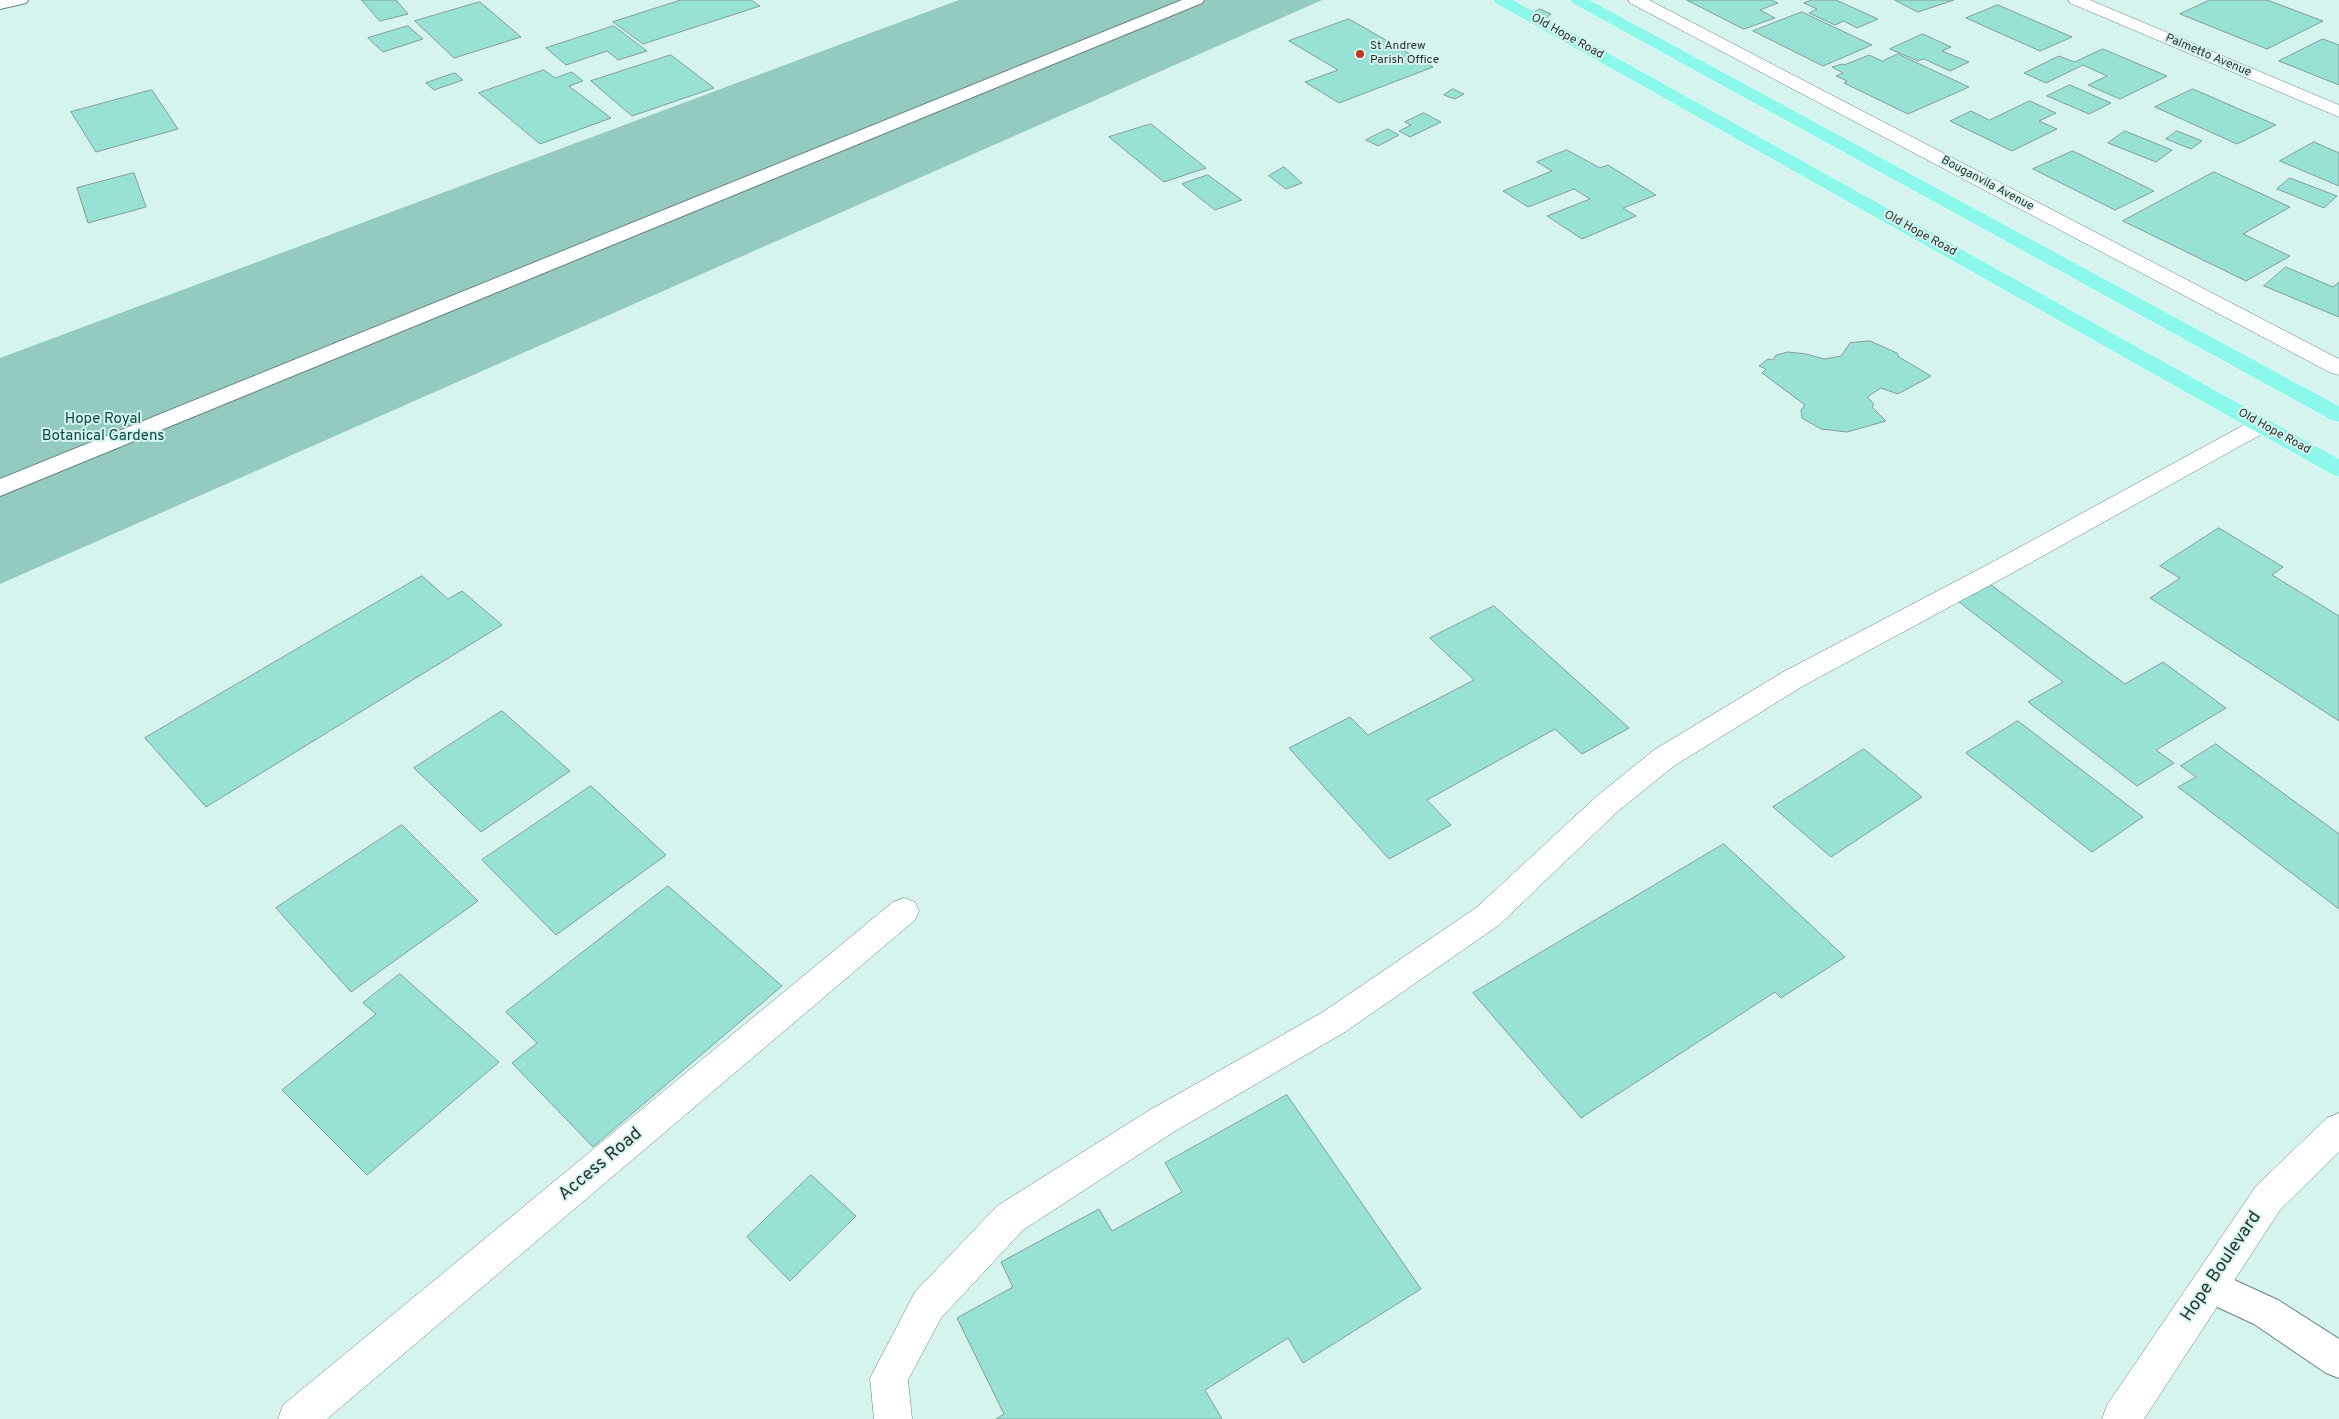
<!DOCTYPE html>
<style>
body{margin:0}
canvas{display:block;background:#d5f4ee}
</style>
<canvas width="2339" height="1419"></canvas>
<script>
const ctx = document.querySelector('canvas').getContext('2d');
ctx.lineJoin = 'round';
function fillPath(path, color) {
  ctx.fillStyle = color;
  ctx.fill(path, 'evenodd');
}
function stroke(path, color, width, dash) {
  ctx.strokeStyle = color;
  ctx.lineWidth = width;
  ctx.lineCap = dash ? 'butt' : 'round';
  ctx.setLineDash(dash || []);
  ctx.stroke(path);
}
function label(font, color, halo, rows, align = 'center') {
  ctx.font = font + ' Overpass,sans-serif';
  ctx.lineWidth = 4;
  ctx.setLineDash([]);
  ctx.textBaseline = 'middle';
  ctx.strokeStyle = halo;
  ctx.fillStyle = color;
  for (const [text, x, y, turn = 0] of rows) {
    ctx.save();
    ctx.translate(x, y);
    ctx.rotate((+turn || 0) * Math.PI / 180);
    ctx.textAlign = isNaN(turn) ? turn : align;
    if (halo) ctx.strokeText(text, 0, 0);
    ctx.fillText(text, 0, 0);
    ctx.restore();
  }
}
fillPath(new Path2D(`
 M959,0H1322L0,584V358Z`), '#93cbc1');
const building = new Path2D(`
 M362,0H396L408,14L380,21Z
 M681,0H751L760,6L643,44L613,22Z
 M1687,0H1771L1778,3L1760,10L1775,18L1744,29Z
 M1812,0H1836L1878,19L1857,28L1844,21L1835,25L1809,13L1817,9L1804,3Z
 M1895,0H1954L1918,12Z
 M2210,0H2267L2323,21L2267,49L2180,14Z
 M480,2L521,37L454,58L415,21Z
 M1998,5L2072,37L2040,51L1966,18Z
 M1540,9L1551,14L1546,18L1533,13Z
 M1802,12L1872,45L1823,66L1753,31Z
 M1349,19L1433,67L1339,103L1305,82L1338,70L1289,41Z
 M408,26L423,39L383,52L368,38Z
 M614,26L647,51L618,60L607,51L566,65L546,48Z
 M1923,34L1951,47L1942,51L1969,62L1950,71L1924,59L1918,61L1890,49Z
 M2323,39L2339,45V85L2279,61Z
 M2103,49L2167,76L2120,99L2088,85L2107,76L2083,65L2046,83L2024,73L2059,56L2074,62Z
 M1898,54L1913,61L1969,87L1908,114L1844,83L1847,81L1836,76L1843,73L1832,67L1842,64L1844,65L1869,55L1882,61Z
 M671,55L714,88L632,116L591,81Z
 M544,70L555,78L572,72L583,81L569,86L611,118L540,144L479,93Z
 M455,73L463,80L434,90L426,83Z
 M2070,85L2111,103L2089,114L2047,96Z
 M1453,89L1464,94L1455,99L1444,95Z
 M2193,89L2276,125L2237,144L2155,107Z
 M152,90L178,129L96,152L71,112Z
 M2030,101L2056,113L2039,121L2057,129L2012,151L1950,121L1971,111L1989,120Z
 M1424,113L1441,122L1410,137L1399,131L1411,125L1405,122Z
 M1151,124L1206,168L1164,182L1109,137Z
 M1388,129L1399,135L1378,146L1366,140Z
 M2125,131L2172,150L2156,162L2108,143Z
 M2177,131L2202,141L2191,149L2166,139Z
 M2314,142L2339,153V186L2280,161Z
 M1567,150L1600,168L1608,165L1656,195L1623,208L1636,216L1582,239L1547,216L1590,199L1574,189L1528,207L1503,191L1552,171L1537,162Z
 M2073,151L2154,191L2115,210L2033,169Z
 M1284,167L1302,183L1286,189L1269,176Z
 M2214,172L2290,207L2243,234L2290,256L2246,281L2123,221Z
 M134,173L146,207L88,223L77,188Z
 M1208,175L1242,200L1215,210L1182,184Z
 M2290,178L2337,196L2324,208L2277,189Z
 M2286,267L2333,287L2339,282V317L2264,286Z
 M1870,341L1897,353L1899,357L1931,376L1898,394L1881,388L1867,397L1874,404L1872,407L1886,421L1847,432L1821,429L1802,418L1801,410L1805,405L1762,373L1766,369L1759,366L1768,359L1773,360L1776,355L1788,352L1806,354L1824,359L1841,356L1850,343Z
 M2219,528L2283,567L2272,575L2339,616V721L2150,598L2180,578L2160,566Z
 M422,576L448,599L462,591L502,625L206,807L145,738Z
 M1991,585L2125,684L2163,662L2226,708L2156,750L2174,763L2137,786L2028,702L2063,682L1959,602Z
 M1494,606L1629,728L1582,754L1555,729L1427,800L1451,825L1389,859L1289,748L1350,717L1368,735L1474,680L1430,638Z
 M502,711L570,771L481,832L414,768Z
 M2018,721L2143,817L2092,852L1966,753Z
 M2216,744L2339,834V909L2178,787L2196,777L2181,766Z
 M1864,749L1922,797L1831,857L1773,807Z
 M591,786L666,855L556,935L482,860Z
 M402,825L478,901L351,992L276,908Z
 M1724,844L1845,957L1781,998L1775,992L1581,1118L1473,993Z
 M668,886L782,986L593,1147L512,1063L537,1043L506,1012Z
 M400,974L499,1062L367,1175L282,1090L376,1014L363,1003Z
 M1287,1095L1421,1289L1303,1363L1288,1338L1205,1390L1222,1419H996L1004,1414L957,1318L1013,1287L1001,1262L1099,1209L1112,1231L1182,1192L1165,1163Z
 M811,1175L856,1216L790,1281L747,1237Z`);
fillPath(building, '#98e2d5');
stroke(building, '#829f99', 1);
const service = new Path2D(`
 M0,0H28L26,3L0,9Z
 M1182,0H1204L1202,3L0,496V479Z
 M2210,1269L2278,1300L2339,1339V1378L2326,1373L2254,1324L2198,1298L2193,1286L2198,1274Z`);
const minor = new Path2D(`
 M1628,0H1649L2339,359V375L2331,373L1630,3Z
 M2068,0H2090L2339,105V117L2070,3Z
 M2261,418L2269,420L2273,425L2269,430L2005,577L1803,686L1674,766L1617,812L1499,925L1345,1032L1172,1133L1023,1230L941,1318L908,1380L912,1419H874L870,1378L915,1292L997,1206L1148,1111L1323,1012L1477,907L1597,796L1654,750L1783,672L1987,565L2253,420Z
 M904,898L915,902L919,911L915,920L327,1419H278L283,1405L893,902Z`);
const tertiary = new Path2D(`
 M2339,1113V1152L2280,1210L2144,1419H2102L2107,1405L2256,1186L2327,1118Z`);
const primary = new Path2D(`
 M1493,0H1513L2339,459V477L2331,474L1495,3Z
 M1570,0H1590L2339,406V422L2331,420L1572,3Z`);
stroke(service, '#69847f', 2);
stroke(minor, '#69847f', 1);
stroke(tertiary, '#69847f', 1);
stroke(primary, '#fff', 1);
fillPath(service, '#fff');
fillPath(minor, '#fff');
fillPath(tertiary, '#fff');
fillPath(primary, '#8cf8eb');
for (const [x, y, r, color] of [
 [1360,54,5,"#c2361f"]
]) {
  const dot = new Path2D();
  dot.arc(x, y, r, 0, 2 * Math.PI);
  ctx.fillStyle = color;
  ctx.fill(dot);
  stroke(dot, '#d5f4ee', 2);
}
label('12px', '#283432', '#d5f4ee', [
 ["Old Hope Road",1567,37,29],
 ["Palmetto Avenue",2208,56,23],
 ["Bouganvila Avenue",1987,184,28],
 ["Old Hope Road",1920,234,29],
 ["Old Hope Road",2274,432,29]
]);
label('12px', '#283432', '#d5f4ee', [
 ["St Andrew",1370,47],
 ["Parish Office",1370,61]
], 'left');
label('15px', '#084c44', '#d5f4ee', [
 ["Hope Royal",103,420],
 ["Botanical Gardens",103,437]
]);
label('18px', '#283432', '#d5f4ee', [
 ["Access Road",601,1165,-40],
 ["Hope Boulevard",2222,1267,-56]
]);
</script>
